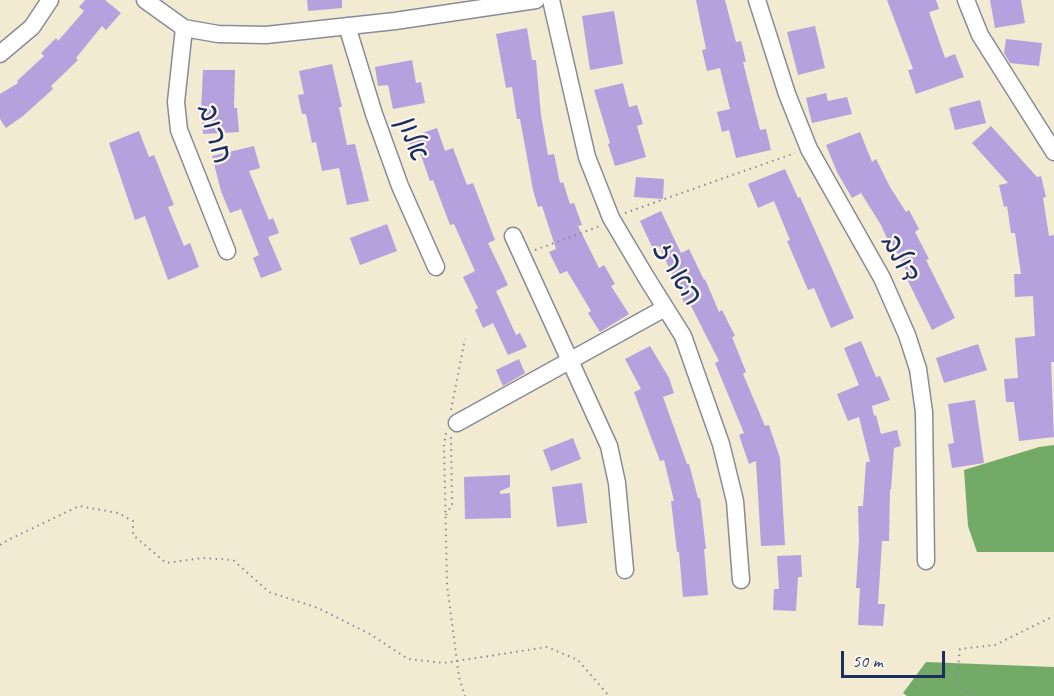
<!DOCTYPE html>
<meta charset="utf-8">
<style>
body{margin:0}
#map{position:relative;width:1054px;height:696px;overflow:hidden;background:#f3ead2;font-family:Caveat,sans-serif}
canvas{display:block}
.scale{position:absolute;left:841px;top:651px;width:104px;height:27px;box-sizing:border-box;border:3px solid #1b2f5e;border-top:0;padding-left:8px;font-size:18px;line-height:21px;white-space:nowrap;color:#1b2f5e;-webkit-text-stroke:4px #fbf7ec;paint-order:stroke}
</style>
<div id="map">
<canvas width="1054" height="696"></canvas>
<div class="scale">50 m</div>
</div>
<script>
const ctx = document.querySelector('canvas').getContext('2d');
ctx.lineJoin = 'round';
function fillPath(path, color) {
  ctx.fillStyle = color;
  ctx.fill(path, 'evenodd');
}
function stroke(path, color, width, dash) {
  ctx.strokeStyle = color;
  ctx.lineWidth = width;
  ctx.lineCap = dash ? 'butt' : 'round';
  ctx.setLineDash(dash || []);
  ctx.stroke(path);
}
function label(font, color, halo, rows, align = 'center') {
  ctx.font = font + ' Caveat,"Playpen Sans Hebrew",sans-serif';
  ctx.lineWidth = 4.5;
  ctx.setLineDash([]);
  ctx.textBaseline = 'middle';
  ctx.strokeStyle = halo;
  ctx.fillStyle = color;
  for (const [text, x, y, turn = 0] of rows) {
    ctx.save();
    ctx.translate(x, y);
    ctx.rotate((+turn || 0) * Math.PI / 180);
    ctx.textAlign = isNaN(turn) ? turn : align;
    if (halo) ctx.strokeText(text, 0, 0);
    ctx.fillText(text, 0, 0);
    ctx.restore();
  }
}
fillPath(new Path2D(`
 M1054,445V552H977L968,526L964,470L1039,447Z
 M926,662L1054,667V696H907L903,693Z`), '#74aa67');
fillPath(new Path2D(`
 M85,0H105L121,13L106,30L102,26L76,58L78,60L51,86L53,89L23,116L6,128L0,119V94L18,83L17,81L44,56L41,53L56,38L58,41L84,11L79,7Z
 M307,0H342V8L308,11Z
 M696,0H725L736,42L741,41L746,62H743L760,130L766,129L771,150L736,158L729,130L722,132L717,112L730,109L720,68L707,71L702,50L706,49Z
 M887,0H936L939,9L929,12L945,58L955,54L964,77L916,94L908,70L913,69Z
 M990,0H1021L1025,23L995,28Z
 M614,11L623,64L590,70L582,16Z
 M815,26L825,68L798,75L787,32Z
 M527,28L532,60H536L541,115L548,155L554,154L560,183L563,182L570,204L574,203L582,225L578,226L599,268L604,265L615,284L611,286L629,314L600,332L588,313L591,311L567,271L560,274L549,252L556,249L542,206L538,207L533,190L520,119H517L512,87L506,88L496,34Z
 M1006,39L1042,43L1039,66L1010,63L1004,53Z
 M412,60L416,83L421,82L425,103L393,109L388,85L378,86L375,67Z
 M332,64L342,107H339L347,145L355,144L369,201L347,205L339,168L322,171L316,142L312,143L306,114H302L298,95L304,94L299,71Z
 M203,70H235L234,108H237L239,132L203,134L201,110Z
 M623,83L629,107L637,105L643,124L637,126L646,157L615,166L608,144L610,143L594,90Z
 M826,93L828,101L847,97L852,114L812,123L806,98Z
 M980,100L986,123L955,130L949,108Z
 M991,126L1037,177L1041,176L1046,197L1043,198L1049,236L1054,235V362H1051L1054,437L1019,441L1014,402H1006L1004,379L1018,378L1015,338L1035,336L1033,296L1015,297L1014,274H1021L1015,233H1011L1007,206L1004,207L999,185L1008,183L972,143Z
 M437,128L445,151L453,148L467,185L473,183L495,240L488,243L508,285L496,291L516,335L520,333L527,347L508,355L493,323L483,328L475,310L478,308L463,277L475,271L454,224L450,225L433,180L430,181L419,150L412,152L407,138Z
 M139,131L149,157L154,155L174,205L168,207L184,246L190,243L199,267L168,280L145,216L135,220L109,143Z
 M860,132L872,162L876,159L890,187L906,212L909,210L919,229L915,232L929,259L926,260L955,318L932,330L906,277L909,276L892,244L890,245L881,225L861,193L852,198L837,172L826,145Z
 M254,146L260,168L249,171L269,220L273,218L279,233L268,237L282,270L261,278L253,258L259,255L241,209L230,213L221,191L212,156Z
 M785,169L798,198L800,197L854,318L831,328L814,288L808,290L787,241L790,240L774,201L758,208L748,184Z
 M636,177L664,179L663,199L634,197Z
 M661,211L681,253L689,249L704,280L705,279L719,312L722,310L735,336L732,337L746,372L743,374L765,426L769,425L780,458L785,545L761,546L756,461L749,464L739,435L744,433L715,363L719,361L690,304L685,306L679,289L659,246L653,249L640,221Z
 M387,224L397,251L360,265L350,238Z
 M861,341L876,377L880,376L890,400L872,406L874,416L876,415L881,434L897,430L901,446L894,448L891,490L890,489L889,541H882L878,604H885L883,626L858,625L860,588H856L859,540L858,506H863L866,462H870L859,417L848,421L837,394L859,385L844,348Z
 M978,344L987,370L944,383L936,358Z
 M650,346L669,378L674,393L663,397L687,464H689L698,498H700L706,549H704L708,595L683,597L679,552H677L671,501H674L664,460L660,461L634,392L641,389L625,359Z
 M519,359L525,373L503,386L496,370Z
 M975,400L984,463L952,468L948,444L954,443L948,404Z
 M573,438L581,459L551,471L543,450Z
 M510,475V487L500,491V494L510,493L511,518L465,519L464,477Z
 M582,483L587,523L557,527L552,487Z
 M801,555L802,577H798L796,611L773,610L774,589H779L777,556Z`), '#b4a1dd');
const minor = new Path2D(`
 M145,0L184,28L218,34L266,35L395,21L536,0
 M551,0L587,157L611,218L646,277L683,336L721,444L735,501L741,580
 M757,0L787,94L809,149L882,278L907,335L918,369L924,412L926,561
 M966,0L980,35L1054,152
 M347,26L374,114L400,186L436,267
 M184,28L176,102L179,130L227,251
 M0,54L32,27L50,0
 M513,236L609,446L617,483L625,570
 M457,423L665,308`);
stroke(minor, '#878c98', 19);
stroke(new Path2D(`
 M625,213L795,153
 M535,250L600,226
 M451,410L465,339
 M446,433L444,446L447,585L459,677L465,696
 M446,515L452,505L451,435
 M0,545L8,540L79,506L118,513L133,521V535L166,563L202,558L233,560L269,592L318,608L370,634L408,659L444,663L547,647L578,660L609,696
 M971,696L956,686L960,649L995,645L1054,616`), '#878c98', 2, [1.5, 4.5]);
stroke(minor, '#fff', 16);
label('28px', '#1b2f5e', '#fbf7ec', [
 ["חרוב",214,134,74],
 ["אלון",412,139,70],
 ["דולב",900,259,62],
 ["הארז",677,274,59]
]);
</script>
